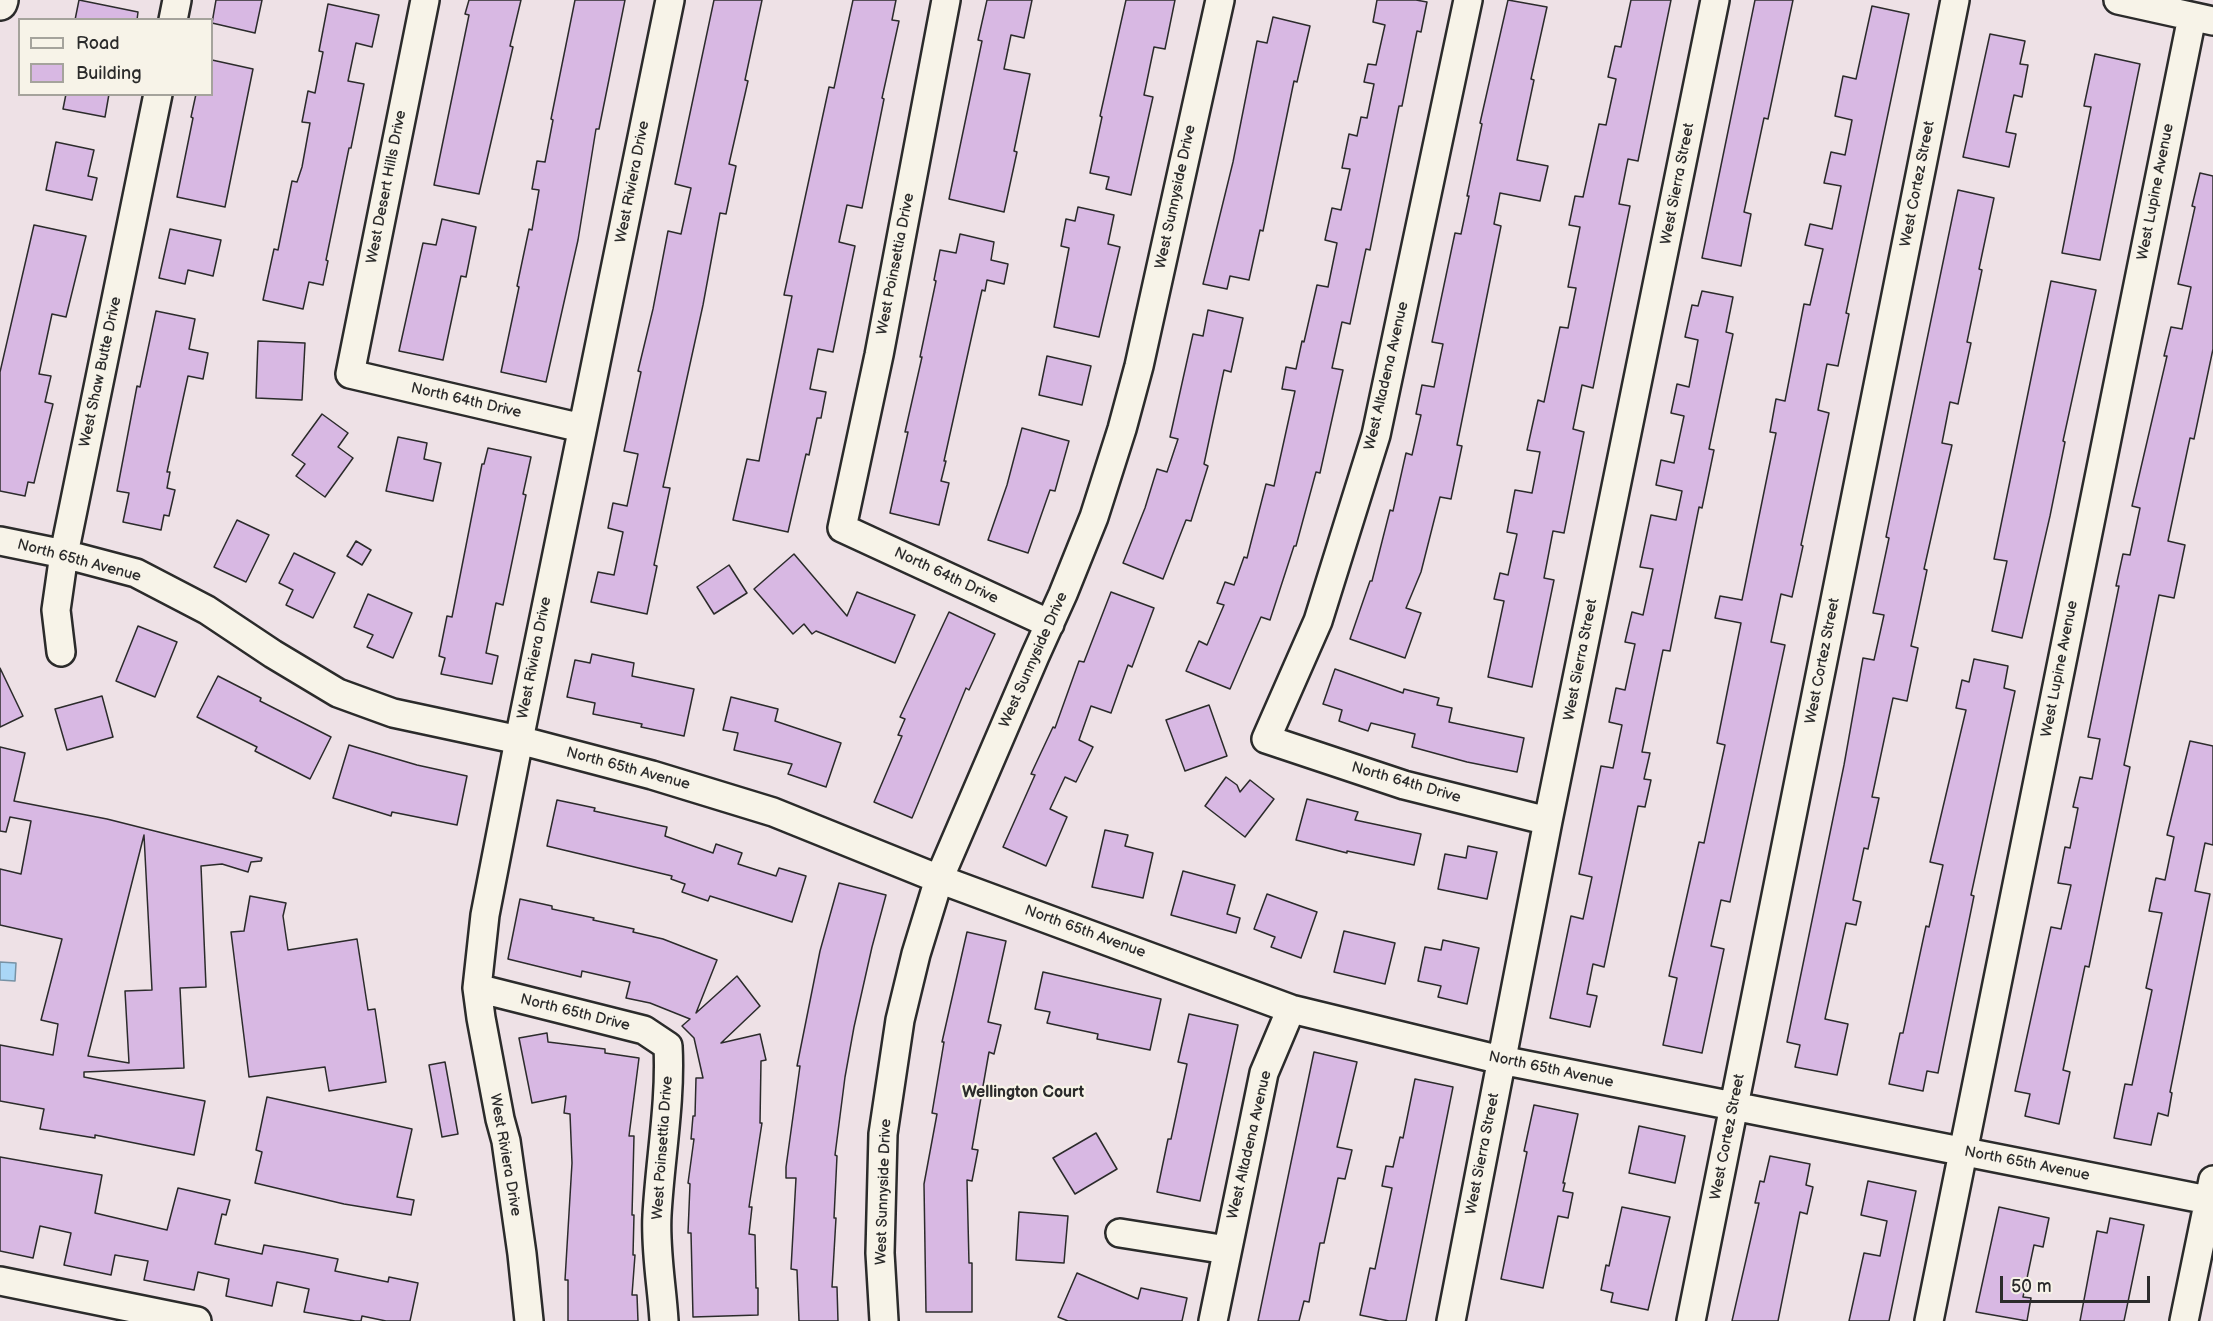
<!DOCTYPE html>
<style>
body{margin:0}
#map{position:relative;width:2213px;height:1321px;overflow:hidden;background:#eee1e6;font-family:"Balsamiq Sans",sans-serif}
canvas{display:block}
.legend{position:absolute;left:18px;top:18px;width:195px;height:78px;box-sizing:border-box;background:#f7f3e8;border:2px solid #a5a39c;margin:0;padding:8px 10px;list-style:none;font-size:18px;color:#2b2b2b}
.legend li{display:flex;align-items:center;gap:12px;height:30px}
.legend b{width:30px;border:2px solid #a5a39c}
.scale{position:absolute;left:2000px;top:1276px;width:150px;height:27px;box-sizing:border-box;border:3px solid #2b2b2b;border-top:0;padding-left:8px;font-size:18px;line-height:21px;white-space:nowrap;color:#2b2b2b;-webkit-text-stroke:4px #f7f3e8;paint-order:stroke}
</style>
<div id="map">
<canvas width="2213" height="1321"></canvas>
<ul class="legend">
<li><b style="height:8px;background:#f7f3e8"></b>Road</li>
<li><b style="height:16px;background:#d8b8e3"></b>Building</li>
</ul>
<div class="scale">50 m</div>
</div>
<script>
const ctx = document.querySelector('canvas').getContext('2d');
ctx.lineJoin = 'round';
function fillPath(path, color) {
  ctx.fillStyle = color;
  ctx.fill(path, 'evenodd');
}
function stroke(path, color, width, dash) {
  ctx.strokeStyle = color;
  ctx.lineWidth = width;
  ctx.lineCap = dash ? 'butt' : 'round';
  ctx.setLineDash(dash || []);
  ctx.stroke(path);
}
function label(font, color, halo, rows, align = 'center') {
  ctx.font = font + ' "Balsamiq Sans",sans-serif';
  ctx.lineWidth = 4.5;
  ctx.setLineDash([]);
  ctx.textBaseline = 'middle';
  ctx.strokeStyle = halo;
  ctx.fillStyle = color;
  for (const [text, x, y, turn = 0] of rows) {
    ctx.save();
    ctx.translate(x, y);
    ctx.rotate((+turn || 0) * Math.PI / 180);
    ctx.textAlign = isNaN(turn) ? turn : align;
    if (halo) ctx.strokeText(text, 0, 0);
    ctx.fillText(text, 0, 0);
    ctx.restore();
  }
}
const water = new Path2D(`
 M0,962L16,963L15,981L0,980Z`);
fillPath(water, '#aad7f7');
stroke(water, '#7792a5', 1.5);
const building = new Path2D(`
 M79,0L138,12L137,20H75Z
 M216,0H262L255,33L212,23Z
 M469,0H521L510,46L513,47L479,194L434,185L469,15L465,14Z
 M575,0H625L599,129H596L578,240L546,382L501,372L519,287L517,286L529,229L532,230L539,190L532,189L537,161L545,162L553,120L551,119Z
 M714,0H762L745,80L748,81L729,164L736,166L726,214L720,213L703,305L663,487L670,488L654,565L657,566L647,614L591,602L598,572L614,575L623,532L608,528L613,503L627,506L638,454L624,451L641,372L638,371L653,309L668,231L681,234L691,188L675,184Z
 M853,0H896L892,20L899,21L882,98L884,99L862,208L847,205L839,242L855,246L833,352L818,349L810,389L826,392L821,418H817L809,455L806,454L788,532L733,520L747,459L759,461L792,296L784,295L829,87L834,88Z
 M987,0H1032L1024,38L1011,35L1004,69L1030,74L1014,151L1017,152L1004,212L949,199L982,41L978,40Z
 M1126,0H1175L1165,49L1154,47L1144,95L1153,97L1131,195L1106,189L1109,177L1090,173L1102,117L1100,116Z
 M1377,0H1416L1427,2L1421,32L1417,31L1402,106H1399L1370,250L1366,249L1350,324L1342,322L1332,368L1343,370L1320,473L1316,472L1296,546H1294L1270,620L1261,617L1230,689L1186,671L1199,641L1207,645L1224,605L1217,603L1225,582L1234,585L1244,557L1247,558L1266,484L1274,486L1295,391L1282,389L1286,367L1296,369L1302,341L1304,342L1317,285L1328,287L1337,243L1325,240L1332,208L1341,210L1350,169L1342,168L1349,134L1357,136L1361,117L1367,118L1374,84L1364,82L1368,64L1376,65L1385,25L1373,22Z
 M1508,0L1547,7L1531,79L1534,80L1517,160L1548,166L1540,201L1500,193L1494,224L1501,226L1457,445L1462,446L1451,499L1440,497L1421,572L1406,608L1421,613L1405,658L1350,639L1370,581H1372L1390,510L1393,511L1406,453L1412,455L1421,415L1416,414L1422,385L1434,387L1443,344L1432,342L1455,233L1461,234L1469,196H1467L1482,124L1480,123Z
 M1631,0H1671L1638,161L1628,159L1619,204L1630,206L1593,388L1582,385L1573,429L1584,432L1564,533L1553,531L1544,578L1554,580L1532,687L1488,677L1504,601L1494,599L1500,573L1508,575L1517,534L1507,532L1515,490L1532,493L1540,452L1527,450L1538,400L1544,402L1560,327L1568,328L1576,288L1568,287L1580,227L1569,225L1575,196L1583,197L1599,124L1606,125L1616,79L1608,77L1615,46L1621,47Z
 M1755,0H1793L1768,119L1764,118L1744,212L1751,214L1741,266L1702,258Z
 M328,4L379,15L372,47L356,43L348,81L364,84L351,148H349L326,260L328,261L323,285L309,282L303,309L263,300L274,249L278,250L292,181L297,182L302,167L310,123L302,122L308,91L315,93L323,52L319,51Z
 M1872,6L1909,14L1846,313L1849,314L1838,366L1827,364L1818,410L1829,413L1801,545L1803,546L1792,597L1781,594L1771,642L1785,645L1730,902L1721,900L1711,946L1724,949L1702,1053L1663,1045L1677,978L1669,976L1699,842L1704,843L1725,745L1717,743L1741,623L1715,618L1720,596L1742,600L1776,433L1770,432L1776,399L1785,401L1804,304L1810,305L1823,249L1805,245L1810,224L1832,229L1841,186L1824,183L1831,152L1845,155L1852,120L1835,116L1843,76L1856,79Z
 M1273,17L1310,26L1297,82L1294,81L1263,231L1260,230L1249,280L1230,276L1227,289L1203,284L1233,162L1257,41L1267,43Z
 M1990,34L2025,41L2020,64L2028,65L2022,97L2014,95L2006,132L2016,134L2009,167L1963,157Z
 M2095,54L2140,64L2100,260L2062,253L2091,107L2084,106Z
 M212,60L253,69L225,207L177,197L193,118L191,117L196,94H212Z
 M66,94H109L105,117L63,109Z
 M56,142L94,150L88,176L97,178L92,200L46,190Z
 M2200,173L2213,176V349L2194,439L2190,438L2168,541L2185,545L2174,598L2159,595L2124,765L2130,767L2089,967L2085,966L2063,1070L2070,1072L2059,1124L2025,1116L2030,1094L2015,1091L2051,927L2061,929L2071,885L2058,883L2065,847L2070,848L2078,808L2073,807L2080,777L2092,779L2100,739L2088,737L2119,586H2116L2123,554L2130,555L2140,508L2132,506L2167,356H2164L2171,327L2182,329L2191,287L2178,284L2195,207L2192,206Z
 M1958,190L1994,198L1979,269L1982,270L1967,342L1971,343L1958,404L1950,402L1942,443L1952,445L1924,569L1927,570L1911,646L1918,648L1907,701L1893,698L1872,797L1879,798L1868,849L1864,848L1853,900L1861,902L1856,925L1846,923L1825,1019L1848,1024L1837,1075L1795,1067L1800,1045L1787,1042L1844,765L1863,658L1874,660L1884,615L1873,613L1889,538L1886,537Z
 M1078,207L1114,215L1108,244L1120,247L1099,337L1054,327L1069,248L1061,246L1066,219L1075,221Z
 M442,219L476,227L466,277L461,276L443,360L399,351L423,243L436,245Z
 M34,225L86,236L66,317L52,314L39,374L51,376L45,402L53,404L34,483L28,482L25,496L0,491V372Z
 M170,229L221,240L213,276L188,270L185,284L159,278Z
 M960,234L994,242L991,260L1008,264L1004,284L987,280L985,291L982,290L944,461H946L941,481L949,483L939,525L890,513L908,432H905L922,357H920L936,281L934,280L940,250L956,253Z
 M2051,281L2096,290L2063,441L2065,442L2050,516L2022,638L1992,631L2007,561L1994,559Z
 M1702,291L1733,297L1726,332L1733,334L1709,449L1714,450L1702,508L1699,507L1670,651L1663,650L1642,752L1650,753L1644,779L1651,780L1645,807L1638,806L1604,967L1593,964L1587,994L1597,996L1590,1027L1550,1018L1571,916L1583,919L1592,877L1579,874L1601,766L1613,768L1622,725L1609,722L1616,688L1625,690L1635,644L1625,642L1632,612L1643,615L1653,569L1640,567L1651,515L1676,520L1682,491L1656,485L1661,460L1674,463L1684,416L1671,413L1677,384L1689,387L1698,340L1685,337L1692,305L1698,306Z
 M1208,310L1243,318L1231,372L1224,370L1204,464L1208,466L1191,521L1186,520L1163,579L1123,563L1145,508L1157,469L1167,472L1178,439L1170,437L1193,334L1203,336Z
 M156,311L195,319L189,349L208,353L203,379L188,376L167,472H170L167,488L175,490L169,516L164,515L161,530L123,522L129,493L117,491L137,386L140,387Z
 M258,341L305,343L302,400L256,398Z
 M1047,356L1091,366L1082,405L1039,395Z
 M322,414L348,433L338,447L353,458L325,497L296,476L305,464L292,455Z
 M1022,428L1069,441L1055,491L1050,490L1028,553L988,540L1007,485Z
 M398,437L427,443L424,459L441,463L433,501L386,491Z
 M488,448L531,457L523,494L526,495L503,605L496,603L486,653L498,656L492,684L441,674L445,658L439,656L447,616L452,617L482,464H484Z
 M237,520L269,535L246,582L214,567Z
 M356,541L371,550L362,565L347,556Z
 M294,553L335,573L313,618L286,605L293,590L279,583Z
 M794,554L847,616L857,592L915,615L895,663L816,631L812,634L804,624L793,634L754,589Z
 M729,565L747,593L714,614L697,587Z
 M1111,592L1154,608L1132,667L1128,665L1111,713L1091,706L1079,740L1093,747L1076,782L1065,777L1050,809L1067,817L1046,866L1003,847L1035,775L1031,774L1053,727L1055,728L1079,661L1084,662Z
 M368,594L412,613L393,658L367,647L373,635L354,627Z
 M949,612L995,634L969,690L966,688L912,818L874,802L902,736L898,735L905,719L900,717Z
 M138,626L177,642L155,697L116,681Z
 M592,654L634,663L632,676L694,689L684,736L641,727L642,724L593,714L595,703L567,697L575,660L590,663Z
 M1974,659L2008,666L2004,688L2015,691L1971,895L1974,896L1938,1073L1927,1071L1923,1091L1889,1084L1900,1033H1903L1926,926L1929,927L1943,865L1930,862L1966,710L1956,708L1962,680L1969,682Z
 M0,668L23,716L0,727Z
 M1335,669L1403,693L1404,689L1439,698L1437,705L1452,708L1449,722L1524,738L1517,772L1467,762L1412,747L1415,734L1371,723L1368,731L1339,721L1342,710L1323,704Z
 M218,676L261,698L260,701L331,737L310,779L255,751L257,747L197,717Z
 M102,696L113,737L67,750L55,709Z
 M731,697L778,709L775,721L841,743L826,787L788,774L792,764L734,750L738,733L723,730Z
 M1209,705L1227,756L1185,771L1166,720Z
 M2190,741L2213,746V845L2205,843L2195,891L2210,894L2170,1092L2172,1093L2168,1116L2158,1113L2151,1145L2114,1138L2125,1084L2132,1085L2152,990L2146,988L2162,913L2149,911L2156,878L2165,880L2174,837L2167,835Z
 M349,745L417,765L467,776L457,825L392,812L391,816L333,798Z
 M0,747L25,753L14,801L107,819L262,858L261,861L251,862L248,872L222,864L201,866L206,987L180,988L184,1068L84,1072V1077L205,1101L194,1155L95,1135V1138L40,1129L44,1109L0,1101V1045L53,1055L58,1024L41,1020L62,939L0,925V869L21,874L31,821L10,817L6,832L0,831ZM144,835L152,990L125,991L129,1063L88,1056Z
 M1226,777L1237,785L1240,792L1250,780L1274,799L1245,837L1205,806Z
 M1307,799L1358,812L1355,820L1421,834L1414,865L1347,851V853L1296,840Z
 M557,800L595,808L594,811L667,827L665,836L713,853L716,844L742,853L738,864L776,876L779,868L806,876L792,922L710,896L708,901L682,892L685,884L671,879L672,876L547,846Z
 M1105,830L1128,835L1125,846L1153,853L1143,898L1092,887Z
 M1468,846L1497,852L1487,899L1438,889L1445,854L1466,858Z
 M1183,871L1235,885L1227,914L1240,918L1236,933L1171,915Z
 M839,883L886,895L872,947L854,1027L845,1077L835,1155L837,1156L834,1218H836L832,1287H837L838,1321H799L797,1270L791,1269L796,1178H786V1167L800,1066H797L820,951Z
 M1267,894L1317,912L1301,958L1271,947L1275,937L1254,929Z
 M250,896L286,903L283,916L288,950L357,939L368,1010L375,1009L386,1082L329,1091L325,1067L249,1077L231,932L244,931Z
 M520,899L552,906V909L594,918L593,920L634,929L633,932L663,939L717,960L696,1013L737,976L760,1006L721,1043L760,1034L766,1060L761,1061L760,1123H762L749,1207H752L749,1234L755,1235L756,1288H758V1315L693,1317L691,1233H688L690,1184L688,1183L694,1139H691L693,1116H695L696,1078H703L694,1038L682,1026L690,1019L650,1003L626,998L630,982L582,971L581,977L508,959Z
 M1344,931L1395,943L1385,984L1334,972Z
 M967,932L1006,941L988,1022L1001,1025L994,1054L989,1052L972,1149L978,1150L972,1181L967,1180L969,1263H972V1312H926L924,1184L937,1114L932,1113L944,1042H942Z
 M1443,940L1479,948L1467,1004L1438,997L1441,986L1418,981L1425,947L1441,950Z
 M1043,972L1161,999L1150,1050L1097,1039L1098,1034L1047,1023L1050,1012L1035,1009Z
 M1189,1014L1238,1025L1200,1201L1157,1192L1168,1139H1171L1187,1064L1178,1062Z
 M547,1033L548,1042L605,1049V1053L639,1058L629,1136H634L632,1215H634L633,1255H635L632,1295H637L638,1321H568V1280H565L572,1163L570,1114L564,1113L566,1096L532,1103L519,1038Z
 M1314,1052L1357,1062L1337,1147L1352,1150L1345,1179L1338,1178L1324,1243H1320L1309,1302L1304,1301L1299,1321H1258Z
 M445,1062L458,1134L442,1137L429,1065Z
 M1415,1079L1453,1087L1406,1321H1389L1360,1315L1370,1268L1375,1269L1392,1188L1382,1186L1386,1166L1393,1167L1400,1137L1403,1138Z
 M267,1097L412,1129L397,1197L414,1200L411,1215L344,1204L255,1183L262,1152L256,1150Z
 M1534,1105L1578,1114L1563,1183H1565L1563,1191L1573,1193L1568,1218L1558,1216L1543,1288L1501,1279L1527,1152L1524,1151Z
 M1639,1126L1685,1136L1675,1183L1629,1173Z
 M1096,1133L1117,1169L1075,1194L1053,1158Z
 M1770,1156L1810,1164L1806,1185L1813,1187L1807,1214L1800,1212L1778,1321H1732L1759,1203H1755L1760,1181L1764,1182Z
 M0,1157L102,1175L95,1213L167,1230L178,1188L230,1200L226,1215L222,1214L215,1244L262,1254L264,1245L303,1252L338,1259L335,1271L388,1282L389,1277L418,1283L410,1321H386L362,1316L361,1321H355L304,1312L309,1289L277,1282L272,1306L226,1296L229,1279L198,1272L194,1290L144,1280L148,1261L115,1255L111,1275L64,1265L71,1233L40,1226L33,1258L0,1251Z
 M1868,1181L1916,1191L1889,1321H1849L1864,1253L1880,1256L1887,1221L1861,1215Z
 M1622,1207L1670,1217L1648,1310L1611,1302L1613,1293L1601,1290L1606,1265L1609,1266Z
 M1999,1207L2049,1218L2043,1247L2034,1245L2023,1297L2031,1298L2027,1321L1976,1312Z
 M1019,1212L1068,1216L1064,1263L1016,1260Z
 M2110,1218L2144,1225L2124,1321H2080L2097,1231L2107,1233Z
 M1077,1273L1138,1299L1141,1288L1187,1298L1182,1321H1068L1058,1317Z`);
fillPath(building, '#d8b8e3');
stroke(building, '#2b2b2b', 1.5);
const minor = new Path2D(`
 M425,0L350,374L582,428
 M946,0L879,355L842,528L1050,624
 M1468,0L1376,435L1318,621L1266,739L1404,785L1548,821
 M2118,0L2213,21
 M173,20L177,0
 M0,541L64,554L136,573L207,610L273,654L338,693L393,713L519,740L652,775L773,812L939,879L1291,1009L1501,1060L2213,1201
 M61,652L56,610L64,554L158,94
 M477,988L644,1030L668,1046C671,1101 660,1160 657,1215C655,1250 662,1287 664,1321
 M1120,1233L1227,1250
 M0,1281L197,1321
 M529,1321L522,1254L506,1141L500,1119L481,1018L477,988L485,915L519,740L670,0
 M884,1321L880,1253L883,1134L900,1020L916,954L939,879L1035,656L1063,594L1094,517L1122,429L1139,366L1220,0
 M1213,1321L1264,1073L1291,1009
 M1451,1321L1548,821L1715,0
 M1691,1321L1955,0
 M1929,1321L2192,17
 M2184,1321L2213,1180`);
const major = new Path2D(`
 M0,3L1,0`);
stroke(minor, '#2b2b2b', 32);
stroke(major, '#2b2b2b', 38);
stroke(minor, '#f7f3e8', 27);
stroke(major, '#f7f3e8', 33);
label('15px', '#2b2b2b', '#f7f3e8', [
 ["West Riviera Drive",633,182,-79],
 ["West Sierra Street",1678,184,-79],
 ["West Cortez Street",1918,184,-79],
 ["West Desert Hills Drive",387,187,-79],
 ["West Lupine Avenue",2156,192,-79],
 ["West Sunnyside Drive",1176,197,-78],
 ["West Poinsettia Drive",896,264,-79],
 ["West Shaw Butte Drive",101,372,-78],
 ["West Altadena Avenue",1387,376,-77],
 ["North 64th Drive",466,401,13],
 ["North 65th Avenue",79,561,15],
 ["North 64th Drive",946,576,25],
 ["West Riviera Drive",535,658,-79],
 ["West Sunnyside Drive",1034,660,-66],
 ["West Sierra Street",1581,660,-79],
 ["West Cortez Street",1823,661,-79],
 ["West Lupine Avenue",2060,669,-79],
 ["North 65th Avenue",628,769,15],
 ["North 64th Drive",1406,783,16],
 ["North 65th Avenue",1085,932,20],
 ["North 65th Drive",575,1013,14],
 ["North 65th Avenue",1551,1070,12],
 ["West Cortez Street",1728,1137,-79],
 ["West Altadena Avenue",1250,1145,-77],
 ["West Poinsettia Drive",663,1148,-86],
 ["West Sierra Street",1483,1154,-79],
 ["West Riviera Drive",505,1155,80],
 ["North 65th Avenue",2027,1164,11],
 ["West Sunnyside Drive",884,1192,-88]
]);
label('bold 16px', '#2b2b2b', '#f7f3e8', [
 ["Wellington Court",1023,1093]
]);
</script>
